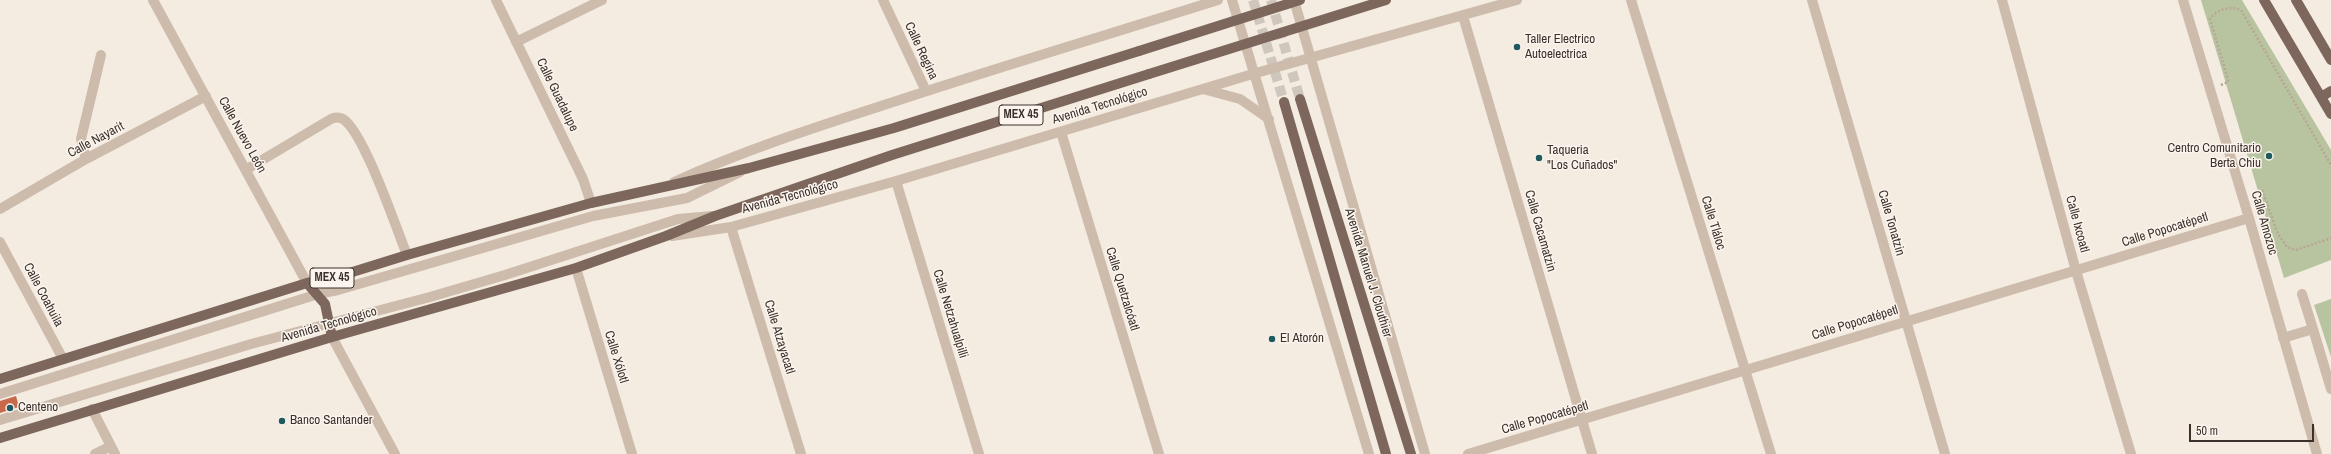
<!DOCTYPE html>
<meta charset="utf-8">
<style>
body{margin:0}
#map{position:relative;width:2331px;height:454px;overflow:hidden;background:#f4ebe1;font-family:"Archivo Narrow",sans-serif}
canvas{display:block}
.scale{position:absolute;left:2189px;top:424px;width:125px;height:18px;box-sizing:border-box;border:2px solid #3b302b;border-top:0;padding-left:5px;font-size:12px;line-height:14px;white-space:nowrap;color:#3b302b;-webkit-text-stroke:3px #fbf5ee;paint-order:stroke}
</style>
<div id="map">
<canvas width="2331" height="454"></canvas>
<div class="scale">50 m</div>
</div>
<script>
const ctx = document.querySelector('canvas').getContext('2d');
ctx.lineJoin = 'round';
function fillPath(path, color) {
  ctx.fillStyle = color;
  ctx.fill(path, 'evenodd');
}
function stroke(path, color, width, dash) {
  ctx.strokeStyle = color;
  ctx.lineWidth = width;
  ctx.lineCap = dash ? 'butt' : 'round';
  ctx.setLineDash(dash || []);
  ctx.stroke(path);
}
function label(font, color, halo, rows, align = 'center') {
  ctx.font = font + ' "Archivo Narrow",sans-serif';
  ctx.lineWidth = 3;
  ctx.setLineDash([]);
  ctx.textBaseline = 'middle';
  ctx.strokeStyle = halo;
  ctx.fillStyle = color;
  for (const [text, x, y, turn = 0] of rows) {
    ctx.save();
    ctx.translate(x, y);
    ctx.rotate((+turn || 0) * Math.PI / 180);
    ctx.textAlign = isNaN(turn) ? turn : align;
    if (halo) ctx.strokeText(text, 0, 0);
    ctx.fillText(text, 0, 0);
    ctx.restore();
  }
}
fillPath(new Path2D(`
 M2201,0H2242L2331,150V260L2284,278Z
 M2331,299V357L2314,305Z`), '#b8c4a0');
fillPath(new Path2D(`
 M16,396L19,407L0,413V401Z`), '#c8694b');
stroke(new Path2D(`
 M1253,0L1284,102
 M1271,0L1300,99`), '#cfc6bd', 10, [10, 5]);
stroke(new Path2D(`
 M2221,85L2228,82L2227,76L2210,19C2217,9 2230,6 2241,10L2331,165
 M2262,190L2278,234L2287,247L2296,250L2331,238`), '#b9a596', 2.5, [2, 2]);
stroke(new Path2D(`
 M153,0L307,283
 M496,0L583,179L591,203
 M883,0L926,91
 M1232,0L1369,454
 M1294,0L1425,454
 M1631,0L1771,454
 M1812,0L1945,454
 M2002,0L2076,271L2131,454
 M2183,0L2249,218L2317,454
 M1463,16L1592,454
 M516,42L602,0
 M1203,89L1240,99L1269,119
 M1061,132L1159,454
 M86,159L81,139L101,55
 M247,169L331,119C335,117 339,117 343,119C364,132 396,228 407,255
 M896,181L979,454
 M674,182C742,151 813,128 884,105C995,68 1107,35 1218,0
 M0,209L86,159L206,96
 M731,227L801,454
 M672,236L731,227L896,181L1256,73L1517,0
 M0,242L63,359
 M576,268L632,454
 M2313,329L2331,389
 M332,337L395,454
 M2283,338L2313,329L2302,294
 M0,394L318,294L338,290L593,216L687,198L740,172
 M92,409L115,454
 M0,420L251,344L430,297L505,275L678,219L712,216
 M95,454L111,446
 M1468,454L2249,218`), '#cdbbac', 10);
stroke(new Path2D(`
 M2264,0L2331,114
 M2296,0L2331,60
 M2321,97L2331,91
 M1300,99L1411,454
 M1284,102L1386,454
 M307,283L325,304L332,337
 M0,379L307,283L330,279L407,255L591,203L749,168L894,128L1139,51
 M0,438L332,337L576,268L666,236L715,216L892,155L1149,74`), '#7d675c', 10);
stroke(new Path2D(`
 M1139,51L1300,0
 M1149,74L1386,0`), '#7d675c', 10);
for (const [x, y, r, color] of [
 [1517,47,4,"#1f5a5e"],
 [2269,156,4,"#1f5a5e"],
 [1539,158,4,"#1f5a5e"],
 [1272,339,4,"#1f5a5e"],
 [10,408,4,"#1f5a5e"],
 [282,421,4,"#1f5a5e"]
]) {
  const dot = new Path2D();
  dot.arc(x, y, r, 0, 2 * Math.PI);
  ctx.fillStyle = color;
  ctx.fill(dot);
  stroke(dot, '#fbf5ee', 1.5);
}
for (const [x, y, w] of [
 [1021,115,44],
 [332,278,44]
]) {
  const box = new Path2D();
  box.roundRect(x - w / 2, y - 10, w, 20, 3);
  ctx.fillStyle = '#fbf5ee';
  ctx.fill(box);
  stroke(box, '#3b302b', 1);
}
label('bold 12px', '#3b302b', null, [
 ["MEX 45",1021,115],
 ["MEX 45",332,278]
]);
label('13px', '#3b302b', '#fbf5ee', [
 ["Taller Electrico",1525,40],
 ["Autoelectrica",1525,55],
 ["Centro Comunitario",2261,149,"right"],
 ["Berta Chiu",2261,164,"right"],
 ["Taqueria",1547,151],
 ["\"Los Cuñados\"",1547,166],
 ["El Atorón",1280,339],
 ["Centeno",18,408],
 ["Banco Santander",290,421]
], 'left');
label('13px', '#3b302b', '#fbf5ee', [
 ["Calle Regina",921,51,65],
 ["Calle Guadalupe",557,95,64],
 ["Avenida Tecnológico",1100,106,-17],
 ["Calle Nuevo León",242,135,61],
 ["Calle Nayarit",96,140,-28],
 ["Avenida Tecnológico",790,197,-15],
 ["Calle Tláloc",1713,223,73],
 ["Calle Tonatzin",1891,223,74],
 ["Calle Amozoc",2264,223,74],
 ["Calle Ixcoatl",2077,224,75],
 ["Calle Popocatépetl",2165,230,-17],
 ["Calle Cacamatzin",1540,231,74],
 ["Avenida Manuel J. Clouthier",1368,273,73],
 ["Calle Quetzalcóatl",1122,289,73],
 ["Calle Coahuila",43,295,62],
 ["Calle Netzahualpilli",950,314,73],
 ["Calle Popocatépetl",1855,323,-17],
 ["Avenida Tecnológico",329,325,-16],
 ["Calle Atzayacatl",779,337,73],
 ["Calle Xólotl",616,357,73],
 ["Calle Popocatépetl",1545,418,-16]
]);
</script>
